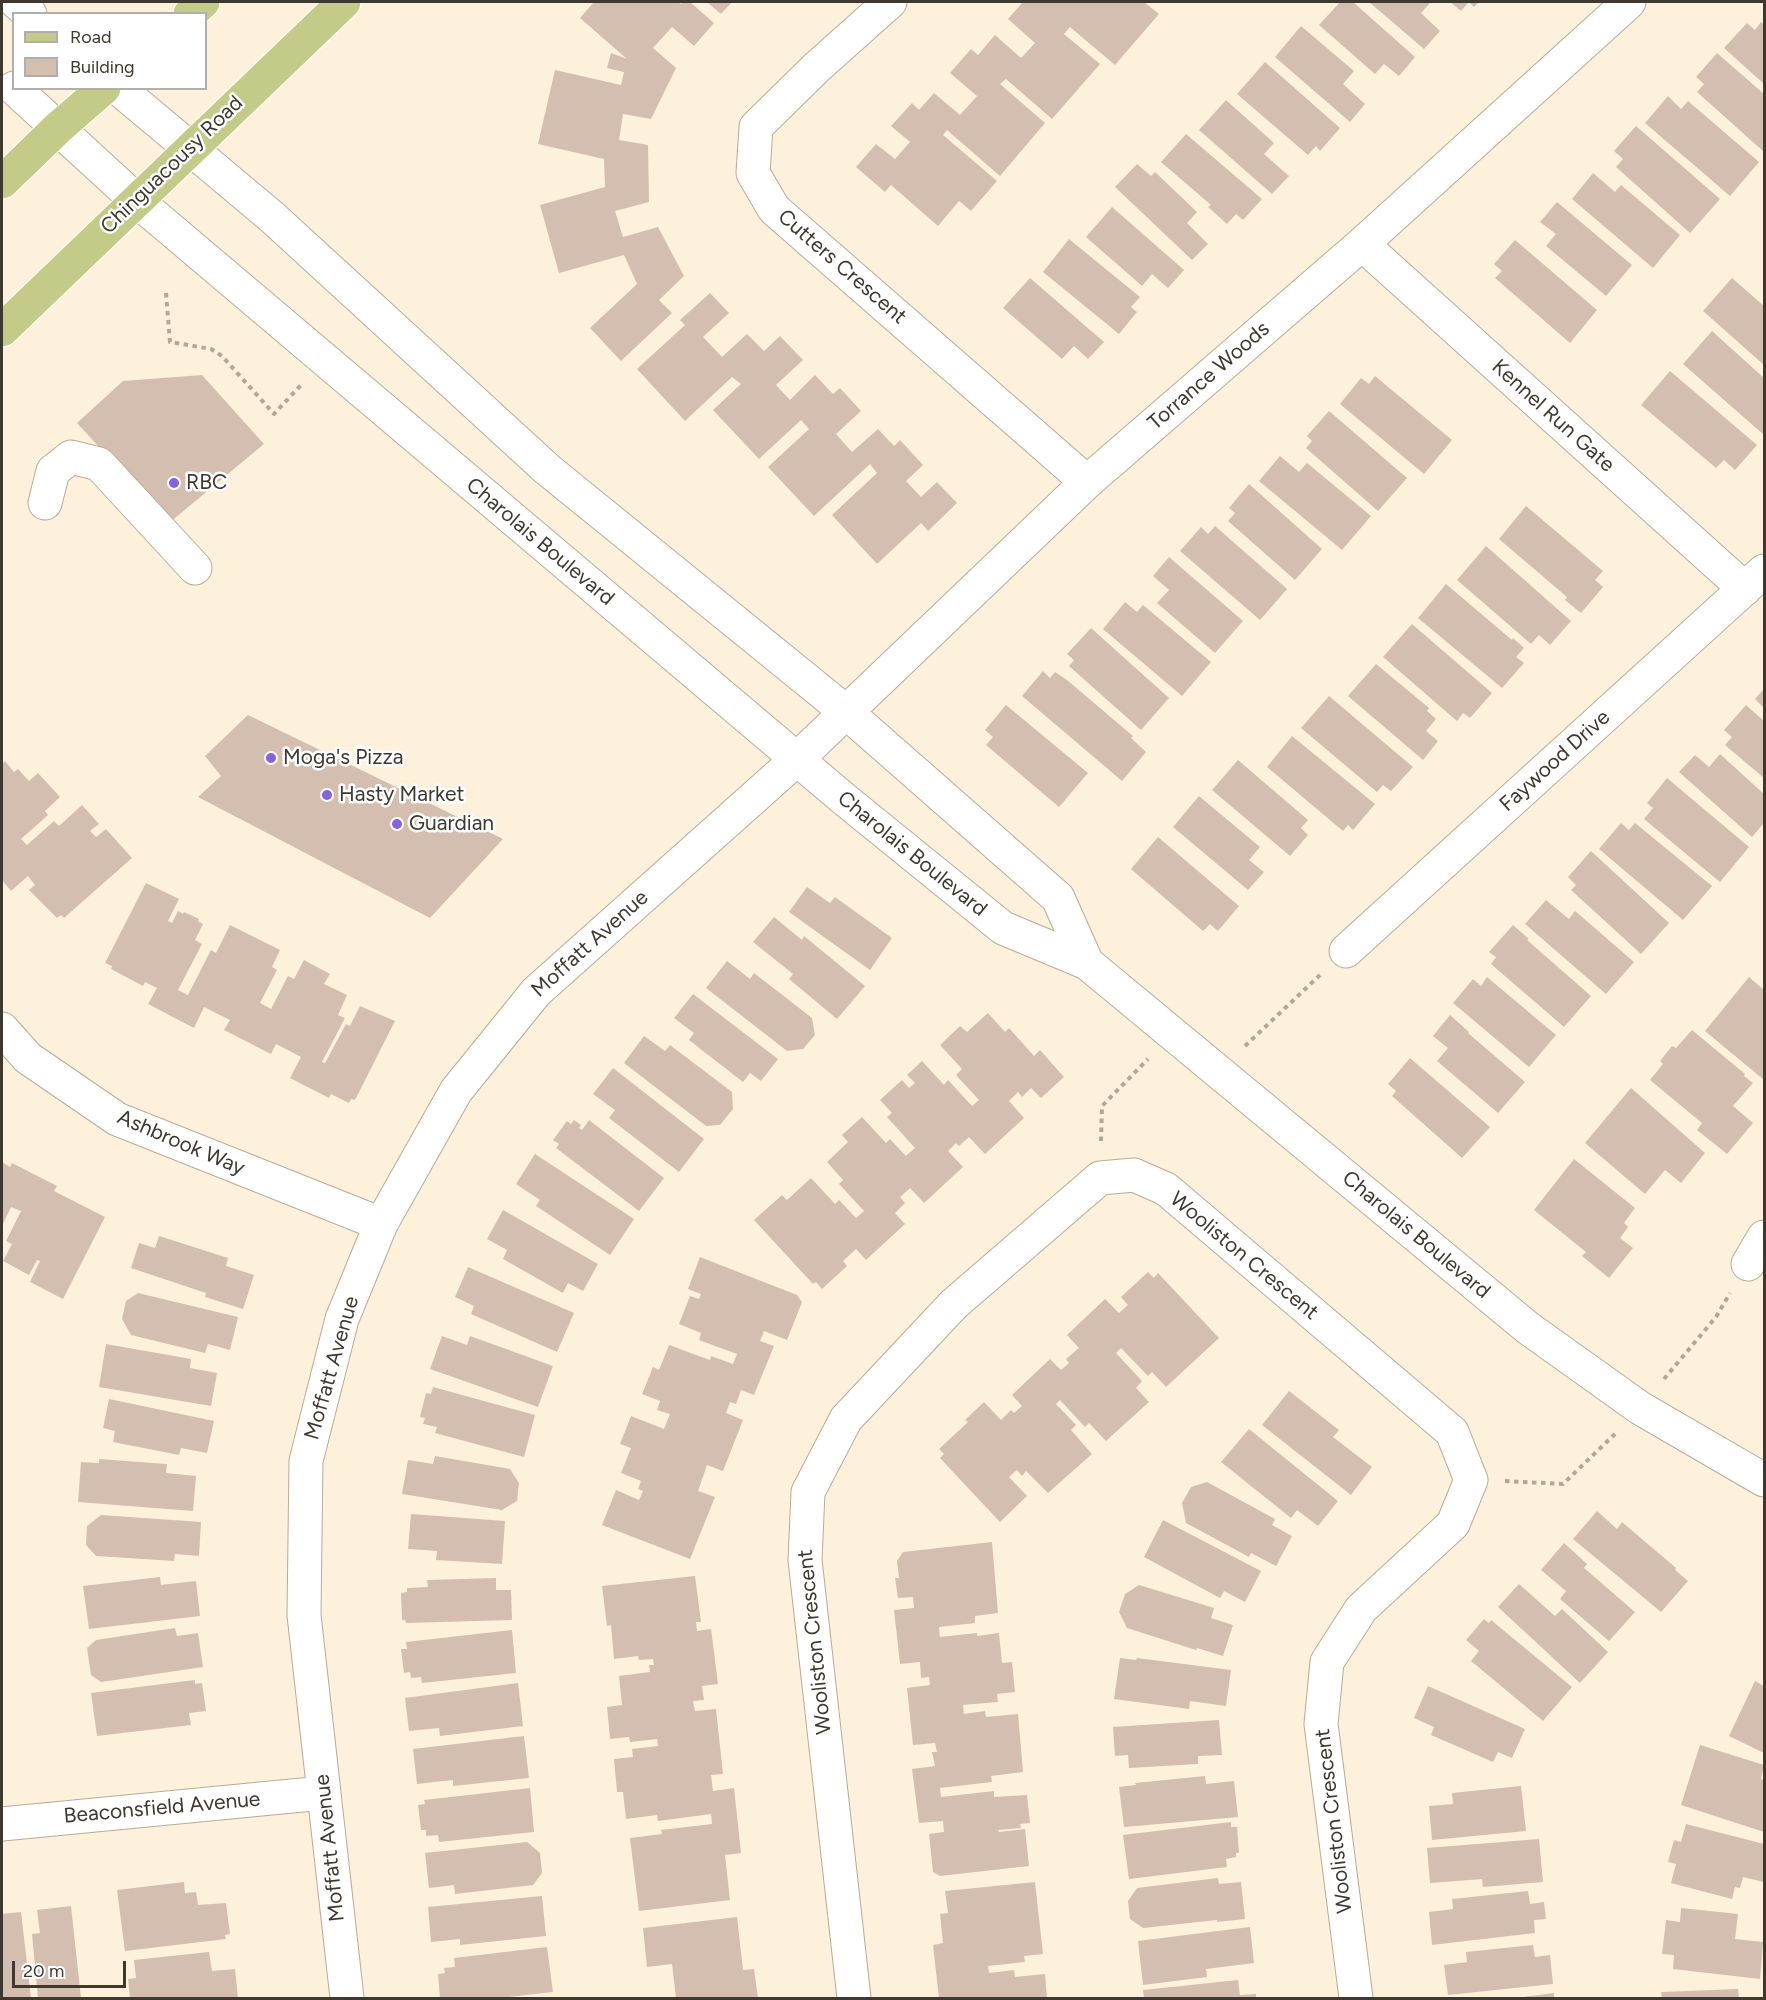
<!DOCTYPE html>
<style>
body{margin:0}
#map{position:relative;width:1766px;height:2000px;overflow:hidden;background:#fdf1db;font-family:Figtree,sans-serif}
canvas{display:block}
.frame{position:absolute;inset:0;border:3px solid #3d3830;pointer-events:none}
.legend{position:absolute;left:12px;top:12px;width:195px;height:78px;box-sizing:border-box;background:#fff;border:2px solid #b1afac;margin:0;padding:8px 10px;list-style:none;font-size:18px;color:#3d3830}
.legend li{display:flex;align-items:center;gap:12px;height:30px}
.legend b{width:30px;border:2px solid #b1afac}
.scale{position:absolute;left:12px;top:1961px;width:114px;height:27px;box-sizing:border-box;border:3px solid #3d3830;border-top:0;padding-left:8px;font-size:18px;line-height:21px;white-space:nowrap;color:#3d3830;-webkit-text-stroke:4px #fff;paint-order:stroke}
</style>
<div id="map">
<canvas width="1766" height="2000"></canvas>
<div class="frame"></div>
<ul class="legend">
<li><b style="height:8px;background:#c4ca87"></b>Road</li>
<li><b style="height:16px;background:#d4beb0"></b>Building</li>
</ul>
<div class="scale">20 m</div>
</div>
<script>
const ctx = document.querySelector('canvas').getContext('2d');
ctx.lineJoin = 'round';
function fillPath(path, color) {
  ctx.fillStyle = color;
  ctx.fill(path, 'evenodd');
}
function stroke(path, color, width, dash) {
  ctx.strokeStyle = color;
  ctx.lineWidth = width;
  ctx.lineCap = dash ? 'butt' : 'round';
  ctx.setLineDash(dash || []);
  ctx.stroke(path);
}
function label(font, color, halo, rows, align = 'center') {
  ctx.font = font + ' Figtree,sans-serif';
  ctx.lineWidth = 5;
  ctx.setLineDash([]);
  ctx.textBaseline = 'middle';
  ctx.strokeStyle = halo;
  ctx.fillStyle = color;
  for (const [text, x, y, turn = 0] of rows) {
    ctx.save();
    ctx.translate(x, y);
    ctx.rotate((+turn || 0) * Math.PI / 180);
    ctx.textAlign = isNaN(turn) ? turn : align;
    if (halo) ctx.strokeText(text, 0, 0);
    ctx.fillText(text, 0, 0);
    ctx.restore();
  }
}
fillPath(new Path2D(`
 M594,2H678L681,4L683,2H690L714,23L694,46L672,27L653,48L676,68L651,119L623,114L619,140L648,145L649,202L615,211L623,237L658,227L684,276L659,300L672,313L621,361L590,328L637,284L624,255L559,273L540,205L605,187L604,159L538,144L555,70L621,85L624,72L607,68L611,53L627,59L580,18Z
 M707,2H732L721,14Z
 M1023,2L1034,3L1035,2H1144L1159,14L1115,65L1070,27L1064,34L1100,64L1052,119L1006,79L1000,84L1045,123L1000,176L947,130L943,135L997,181L971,211L959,201L938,226L891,185L885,192L856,167L876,144L895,159L910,142L891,126L912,103L919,110L934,93L960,115L977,96L950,73L971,49L978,55L995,35L1021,58L1035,43L1008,19Z
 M1340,2H1353L1415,57L1399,76L1384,64L1375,74L1319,25Z
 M1369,2H1431L1421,13L1440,31L1424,49Z
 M1450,2H1479L1474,7L1469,2L1461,11Z
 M1761,22L1764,25V84L1724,48L1747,23L1755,30Z
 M1301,26L1354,71L1343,84L1365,104L1350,122L1275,57Z
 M1717,53L1764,94V152L1697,92L1704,84L1696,77Z
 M1265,62L1340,128L1320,151L1316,146L1308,155L1237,94Z
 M1668,96L1681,109L1688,101L1759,162L1730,196L1645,123Z
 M1226,100L1274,143L1264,154L1289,176L1272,194L1199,130Z
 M1636,126L1720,199L1690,233L1616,167L1623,159L1614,151Z
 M1186,134L1262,199L1243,220L1236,214L1227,224L1208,207L1211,205L1161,162Z
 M1137,164L1151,176L1155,172L1197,212L1187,223L1208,244L1192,260L1115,187Z
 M1593,173L1615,192L1621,185L1680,235L1653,268L1572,199Z
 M1557,202L1632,265L1606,296L1546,246L1556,234L1540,222Z
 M1112,207L1184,270L1168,288L1152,274L1142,286L1086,237Z
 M1069,239L1140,297L1131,307L1137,312L1119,334L1043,272Z
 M1515,240L1597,310L1570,343L1495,278L1502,271L1494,264Z
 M1030,278L1104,342L1088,359L1074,346L1062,359L1003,308Z
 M1732,278L1764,306V365L1703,311Z
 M710,293L729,313L703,337L722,357L747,334L764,351L780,336L803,360L776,385L790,400L815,375L833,394L840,388L861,411L836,434L852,452L878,429L894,446L900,440L923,465L906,481L921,497L937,482L957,503L928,531L921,523L877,564L832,515L877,473L870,464L814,516L768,467L809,429L801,420L759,459L713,410L741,384L732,377L685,421L637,369L685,325L680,320Z
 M1712,331L1764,378V390L1763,392L1764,394V435L1683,364Z
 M1670,371L1757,445L1735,470L1724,460L1716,468L1641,405Z
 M202,375L264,444L169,523L77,423L123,381Z
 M1375,376L1452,440L1424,474L1340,404L1361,378L1369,384Z
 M1329,411L1407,478L1378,511L1306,448L1312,441L1307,436Z
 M1280,456L1299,472L1307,463L1371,516L1342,550L1259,481Z
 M1249,484L1322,549L1295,580L1228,521L1235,513L1229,508Z
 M1526,506L1603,571L1595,580L1603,587L1581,613L1565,600L1567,597L1499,539Z
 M1215,526L1287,589L1260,620L1180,551L1201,527L1208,534Z
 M1486,546L1571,621L1550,645L1539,635L1531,644L1457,580Z
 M1169,557L1243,621L1215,653L1157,603L1169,590L1153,576Z
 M1446,584L1512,640L1513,638L1524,648L1516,657L1524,663L1502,688L1418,618Z
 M1125,602L1137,612L1143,605L1211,662L1182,696L1103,629Z
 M1412,624L1492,693L1470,718L1463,713L1457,721L1383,657Z
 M1091,628L1169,698L1141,730L1069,666L1074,660L1067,654Z
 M1376,664L1429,708L1427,711L1436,719L1426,731L1438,741L1423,760L1348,696Z
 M1043,671L1050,678L1055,672L1067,680L1133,736L1131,738L1146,752L1122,781L1022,696Z
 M1764,689V708L1755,699Z
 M1329,696L1413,767L1391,791L1383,785L1377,792L1301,728Z
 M1006,705L1088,773L1059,807L986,745L993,737L985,730Z
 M1746,705L1764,721V778L1725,745L1732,737L1724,730Z
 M248,715L503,839L430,918L198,797L221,776L205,756Z
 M1292,736L1375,804L1353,830L1348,825L1343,831L1267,767Z
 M1720,754L1764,794V823L1752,837L1679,772L1695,755L1709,767Z
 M1238,760L1308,820L1301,828L1308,835L1290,856L1212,790Z
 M5,761L14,772L18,769L29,781L38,773L60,797L45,811L48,815L21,839L27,845L54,821L59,826L82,805L99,824L90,831L96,837L106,829L132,858L64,918L61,915L57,918L29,890L35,885L28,876L11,891L2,880V764Z
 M1667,778L1749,847L1720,882L1644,819L1653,808L1647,803Z
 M1199,796L1260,847L1249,860L1264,872L1248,890L1173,827Z
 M1621,823L1629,830L1635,823L1712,886L1683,920L1599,849Z
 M1158,837L1239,906L1218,931L1210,924L1203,931L1131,869Z
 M1591,851L1669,923L1641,954L1571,890L1576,885L1568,877Z
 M146,883L179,899L168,921L172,923L178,911L183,914L184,912L199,919L198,921L203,924L195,940L202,944L178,990L188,995L211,950L216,953L230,925L280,950L272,967L277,970L260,1003L271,1009L288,976L294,979L304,960L330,974L324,984L347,995L338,1015L345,1018L322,1062L325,1063L346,1024L350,1026L360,1006L395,1021L355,1100L351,1099L349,1103L331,1094L329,1098L290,1078L301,1057L276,1044L271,1054L224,1030L230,1020L204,1007L194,1028L148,1004L157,988L145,982L143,986L111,969L112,966L105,963Z
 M807,887L830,903L835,897L892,938L870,970L789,912Z
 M1546,900L1569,919L1575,911L1634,962L1606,994L1525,924Z
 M774,917L802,940L804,936L865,986L837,1019L789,979L793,974L753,942Z
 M1513,925L1529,939L1527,940L1591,996L1564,1027L1491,964L1496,957L1489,952Z
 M727,961L750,979L754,973L812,1018L815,1035L803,1049L787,1051L706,988Z
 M1487,977L1556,1035L1529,1067L1453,1003L1473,979L1481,986Z
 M1749,977L1764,990V1080L1705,1031Z
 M693,994L778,1059L761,1081L750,1073L743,1082L689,1040L694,1033L674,1018Z
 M988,1013L1005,1032L1009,1028L1034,1056L1040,1050L1064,1077L1041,1098L1031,1088L1022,1097L1018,1092L1009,1101L1024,1118L985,1154L969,1137L959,1146L956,1143L948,1151L963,1167L924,1203L910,1188L900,1197L905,1203L895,1213L905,1224L866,1260L856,1249L843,1261L847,1266L822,1289L816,1282L813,1284L754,1220L782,1195L787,1200L811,1178L835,1204L839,1200L856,1218L864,1211L839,1184L843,1180L827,1162L848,1142L842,1135L862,1117L886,1143L890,1139L906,1156L915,1148L887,1117L892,1113L880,1100L902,1080L909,1088L915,1083L907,1075L922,1061L944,1085L948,1080L972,1106L979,1100L956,1075L962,1069L940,1045L960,1026L967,1032Z
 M1450,1015L1469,1032L1468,1033L1525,1082L1498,1113L1437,1061L1448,1048L1433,1036Z
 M1692,1030L1745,1074L1744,1076L1753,1083L1733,1106L1753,1123L1727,1154L1697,1130L1702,1123L1650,1080L1663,1064L1660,1061L1672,1046L1676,1048Z
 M644,1036L665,1051L670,1045L732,1092L733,1109L720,1125L706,1126L624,1063Z
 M1410,1058L1490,1127L1462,1158L1392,1096L1396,1091L1388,1084Z
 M613,1068L704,1139L679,1172L609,1118L615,1110L593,1094Z
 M1631,1088L1705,1153L1681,1183L1665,1170L1645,1194L1585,1143Z
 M574,1120L581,1125L579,1128L582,1130L589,1120L664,1178L639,1211L556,1148L559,1144L553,1140L567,1121L571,1124Z
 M535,1154L634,1219L610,1255L536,1206L540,1200L516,1184Z
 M1574,1159L1635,1208L1624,1223L1628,1227L1620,1238L1633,1248L1609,1278L1582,1256L1586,1252L1534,1210Z
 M2,1162L10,1167L12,1163L57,1186L54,1191L105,1217L63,1299L30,1282L40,1261L37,1260L29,1275L3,1261L12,1244L6,1241L21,1211L11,1207L2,1226Z
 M503,1210L598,1264L583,1291L568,1283L563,1293L503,1259L507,1250L487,1239Z
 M159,1236L228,1258L226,1266L254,1275L243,1309L205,1297L206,1293L131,1268L139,1243L155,1248Z
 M700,1257L797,1295L802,1302L787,1340L764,1331L760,1341L774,1346L754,1395L741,1390L736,1404L730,1402L726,1413L743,1420L723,1471L707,1465L698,1491L715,1497L690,1559L602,1525L616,1490L639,1500L643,1491L638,1489L641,1481L621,1473L631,1448L620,1444L631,1416L664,1429L670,1414L657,1410L660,1401L642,1394L653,1367L659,1370L669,1345L710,1360L711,1356L733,1364L737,1354L699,1340L701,1333L679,1324L690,1296L699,1299L701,1294L688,1289Z
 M468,1267L574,1313L557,1352L471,1314L474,1306L455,1297Z
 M1148,1272L1154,1278L1158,1273L1219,1338L1166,1387L1152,1372L1148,1376L1121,1348L1116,1353L1142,1381L1136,1388L1149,1402L1106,1441L1089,1423L1085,1427L1060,1400L1056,1404L1076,1425L1071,1430L1092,1454L1048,1493L1026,1471L1022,1476L1017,1470L1009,1477L1027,1496L1000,1522L940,1458L944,1454L939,1449L968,1422L965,1420L984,1402L1001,1420L1011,1410L1014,1413L1022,1406L1012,1395L1050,1359L1061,1370L1069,1363L1066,1359L1079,1348L1067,1335L1105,1299L1119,1313L1128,1305L1121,1297Z
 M138,1293L238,1317L230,1350L208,1344L205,1353L131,1335L122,1319L126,1301Z
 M442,1336L467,1345L470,1336L553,1366L538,1407L430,1369Z
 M106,1344L191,1359L190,1368L217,1373L211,1406L99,1387Z
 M433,1387L535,1415L524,1457L435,1433L437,1427L423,1424L425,1418L420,1417L426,1393L431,1394Z
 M1289,1391L1339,1430L1333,1437L1372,1467L1351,1495L1262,1425Z
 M109,1399L214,1421L207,1453L181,1448L179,1455L113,1442L115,1431L103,1428Z
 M1249,1429L1338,1501L1318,1526L1297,1510L1291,1518L1221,1462Z
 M435,1456L510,1469L519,1483L517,1501L502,1510L402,1494L408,1460L433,1464Z
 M99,1459L167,1464L166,1473L196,1476L193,1511L78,1502L81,1462L99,1463Z
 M1207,1482L1275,1519L1272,1525L1292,1536L1276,1566L1251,1553L1249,1557L1186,1523L1182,1503L1191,1487Z
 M1597,1511L1617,1529L1622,1522L1676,1568L1675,1570L1688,1581L1661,1612L1573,1539Z
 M411,1514L505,1521L502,1564L436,1560L437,1551L408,1549Z
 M101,1515L201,1522L199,1556L175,1554L174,1561L96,1556L86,1545L87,1526Z
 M1163,1520L1261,1571L1245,1602L1224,1591L1220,1598L1144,1557Z
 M992,1542L998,1613L975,1616V1623L939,1627L940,1637L977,1633V1636L999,1633L1002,1663L1012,1662L1015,1692L997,1694L998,1702L963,1705L964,1714L985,1711L986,1717L1018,1714L1023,1772L991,1776L992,1782L940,1788L941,1797L994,1791V1797L1027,1795L1030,1823L1020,1824L1021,1828L998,1830L999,1832L1025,1829L1029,1866L940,1876L933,1872L929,1834L944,1832L943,1821L919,1823L912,1769L935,1766L932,1752H937L935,1743L913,1745L907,1688L930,1685L929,1677L921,1678L920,1662L900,1664L894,1610L914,1608L913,1597L898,1598L895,1578H899L897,1561L903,1552Z
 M1564,1543L1587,1564L1584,1568L1635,1612L1609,1641L1560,1599L1566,1591L1541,1570Z
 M695,1576L701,1622H696L697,1631L711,1629L718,1684L702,1686L704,1700L693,1701L695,1711L716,1709L723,1774L711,1775L713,1791L734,1788L741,1853L725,1855L730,1900L639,1911L630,1838L662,1834L661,1830L712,1824L711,1814L658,1821L657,1815L626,1819L623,1792H617L614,1759L633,1757L632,1749L658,1746L657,1739L630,1742L629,1737L610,1739L607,1707L622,1705L619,1676L650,1672L649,1665H654L653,1659L639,1660L638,1656L614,1659L611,1625L607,1626L602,1586Z
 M160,1577L161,1585L196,1581L200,1616L89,1629L83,1586Z
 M496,1578V1590H511L512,1620L406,1623L405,1620H402L401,1593L407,1592V1588L428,1587L427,1580Z
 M1519,1584L1555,1616L1562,1609L1608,1652L1580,1683L1498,1607Z
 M1139,1585L1214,1608L1211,1618L1233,1625L1223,1656L1197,1648L1196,1650L1127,1628L1119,1612L1125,1594Z
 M1484,1619L1489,1623L1491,1620L1572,1687L1543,1721L1471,1661L1479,1651L1466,1640Z
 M175,1628L177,1636L198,1633L203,1667L101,1682L91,1675L87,1648L96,1640Z
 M512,1630L516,1673L422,1683L421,1677L411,1678L410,1672L404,1673L401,1649H407L406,1642Z
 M1120,1658L1136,1660L1137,1658L1231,1670L1226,1706L1190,1701L1189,1709L1114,1699Z
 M195,1680V1684L202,1683L206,1711L189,1713L191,1725L97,1736L91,1693Z
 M1755,1681L1764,1686V1753L1729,1736Z
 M518,1683L523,1726L440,1736L439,1728L409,1731L405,1698Z
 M1428,1686L1525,1729L1512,1758L1498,1752L1493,1762L1431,1735L1434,1727L1414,1718Z
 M1219,1720L1222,1755L1198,1756V1764L1129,1768L1128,1755L1115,1756L1113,1727Z
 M524,1736L529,1778L453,1786V1780L417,1784L413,1749Z
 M1700,1745L1764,1765L1761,1779L1764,1780V1832L1681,1805Z
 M1205,1776L1206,1784L1234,1781L1238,1817L1124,1827L1119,1787L1136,1785L1135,1783Z
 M1521,1786L1526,1831L1432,1840L1429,1806L1453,1804L1452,1793Z
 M530,1788L534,1832L439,1842L438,1835L426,1836V1830H421L418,1805L425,1804L424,1800Z
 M1231,1822V1827H1237L1239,1853H1236V1857L1226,1859L1227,1867L1129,1879L1123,1835Z
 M1686,1824L1764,1844V1882L1743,1877L1740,1888L1735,1887L1732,1899L1671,1883L1676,1864L1668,1862L1674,1840L1681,1842Z
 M1539,1839L1543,1882L1483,1887L1482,1879L1430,1883L1427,1848Z
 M527,1842L540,1853L542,1873L533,1885L455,1894L454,1885L429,1888L425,1853Z
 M1218,1878L1219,1884L1241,1882L1245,1919L1217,1922V1920L1143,1928L1130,1919L1128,1901L1137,1888Z
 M184,1882L185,1893L196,1892L198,1905L226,1903L230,1934L225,1935L226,1939L125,1951L117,1890Z
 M1035,1882L1043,1954L1024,1956L1025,1962L988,1966L989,1973L1014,1970L1015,1977L1045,1974L1047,1998H939L933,1945L943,1943L940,1914L948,1913L945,1891Z
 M1528,1891L1530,1904L1544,1902L1546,1919L1534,1920L1535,1933L1432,1945L1429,1912L1453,1909L1452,1899Z
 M542,1896L546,1936L460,1945V1939L431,1942L428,1907Z
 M71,1906L81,1998H38L32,1934L40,1933L37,1910Z
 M1681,1908L1738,1914L1735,1939L1763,1942L1760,1979L1673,1969L1674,1955L1662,1954L1666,1920L1680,1922Z
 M21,1912L31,1998H2V1914Z
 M737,1917L743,1970L754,1969L758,1998H716V1997L676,1998L672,1964L647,1967L643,1928Z
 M1250,1927L1254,1963L1206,1969L1207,1977L1143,1985L1138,1941Z
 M1533,1945L1535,1957L1550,1955L1553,1984L1448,1995L1444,1965L1467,1962L1466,1952Z
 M547,1947L553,1992L500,1998H440L438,1974L445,1973L444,1968L455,1967L454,1958Z
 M209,1952L212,1971L235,1969L238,1998H130L128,1979L136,1978L134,1960Z
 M1238,1980L1240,1995L1256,1994V1998H1144L1143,1990Z
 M1738,1989L1739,1998H1662L1661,1992Z
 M1554,1993V1998H1523V1997Z`), '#d4beb0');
const minor = new Path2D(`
 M16,2L30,14
 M890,2L816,68L756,127L753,173L774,209L1087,482
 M14,88L136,200L844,799L1003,928L1087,963L1528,1328L1640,1408L1764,1480
 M118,88L272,217L547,469L845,711L1058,898L1087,963
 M1362,244L1745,589
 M45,503L53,471L71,457L99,464L195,568
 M1346,951L1764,571
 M2,1029L28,1058L117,1119L381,1224
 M1748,1264L1764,1237
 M2,1824L323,1793
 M347,1998L304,1615L306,1461L342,1319L381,1224L456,1091L536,992L796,760L1087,482L1362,244L1629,2
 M854,1998L805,1560L808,1492L846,1419L954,1304L1100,1178L1134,1175L1166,1189L1452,1432L1471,1480L1453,1524L1361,1609L1327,1662L1321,1724L1356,1998`);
const major = new Path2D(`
 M190,14L203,2
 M2,182L58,128L104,88
 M2,330L344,2`);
stroke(minor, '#b7ac97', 35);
stroke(major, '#fff', 35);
stroke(new Path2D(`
 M166,293L170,342L211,349L222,356L274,414L301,385
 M1245,1046L1320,975
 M1101,1141L1102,1106L1148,1059
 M1664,1379L1716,1317L1730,1293
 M1505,1481L1563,1484L1615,1434`), '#b1a897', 4, [4.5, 4.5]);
stroke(minor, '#fff', 33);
stroke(major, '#c4ca87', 33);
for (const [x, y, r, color] of [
 [174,483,6,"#8662dc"],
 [271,758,6,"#8662dc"],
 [327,795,6,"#8662dc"],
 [397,824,6,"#8662dc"]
]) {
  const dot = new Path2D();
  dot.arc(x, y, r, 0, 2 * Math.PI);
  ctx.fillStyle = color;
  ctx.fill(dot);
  stroke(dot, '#fff', 2);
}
label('21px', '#3d3830', '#fff', [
 ["Chinguacousy Road",172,165,-44],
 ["Cutters Crescent",842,267,41],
 ["Torrance Woods",1209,376,-41],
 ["Kennel Run Gate",1553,416,42],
 ["Charolais Boulevard",540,542,40],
 ["Faywood Drive",1555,761,-42],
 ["Charolais Boulevard",912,854,39],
 ["Moffatt Avenue",590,944,-42],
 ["Ashbrook Way",181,1143,23],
 ["Charolais Boulevard",1416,1235,40],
 ["Wooliston Crescent",1244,1256,40],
 ["Moffatt Avenue",332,1368,-74],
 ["Wooliston Crescent",815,1642,-96],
 ["Beaconsfield Avenue",162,1808,-5],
 ["Wooliston Crescent",1334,1821,-97],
 ["Moffatt Avenue",330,1848,-96]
]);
label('21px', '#3d3830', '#fff', [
 ["RBC",186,483],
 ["Moga's Pizza",283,758],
 ["Hasty Market",339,795],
 ["Guardian",409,824]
], 'left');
</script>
